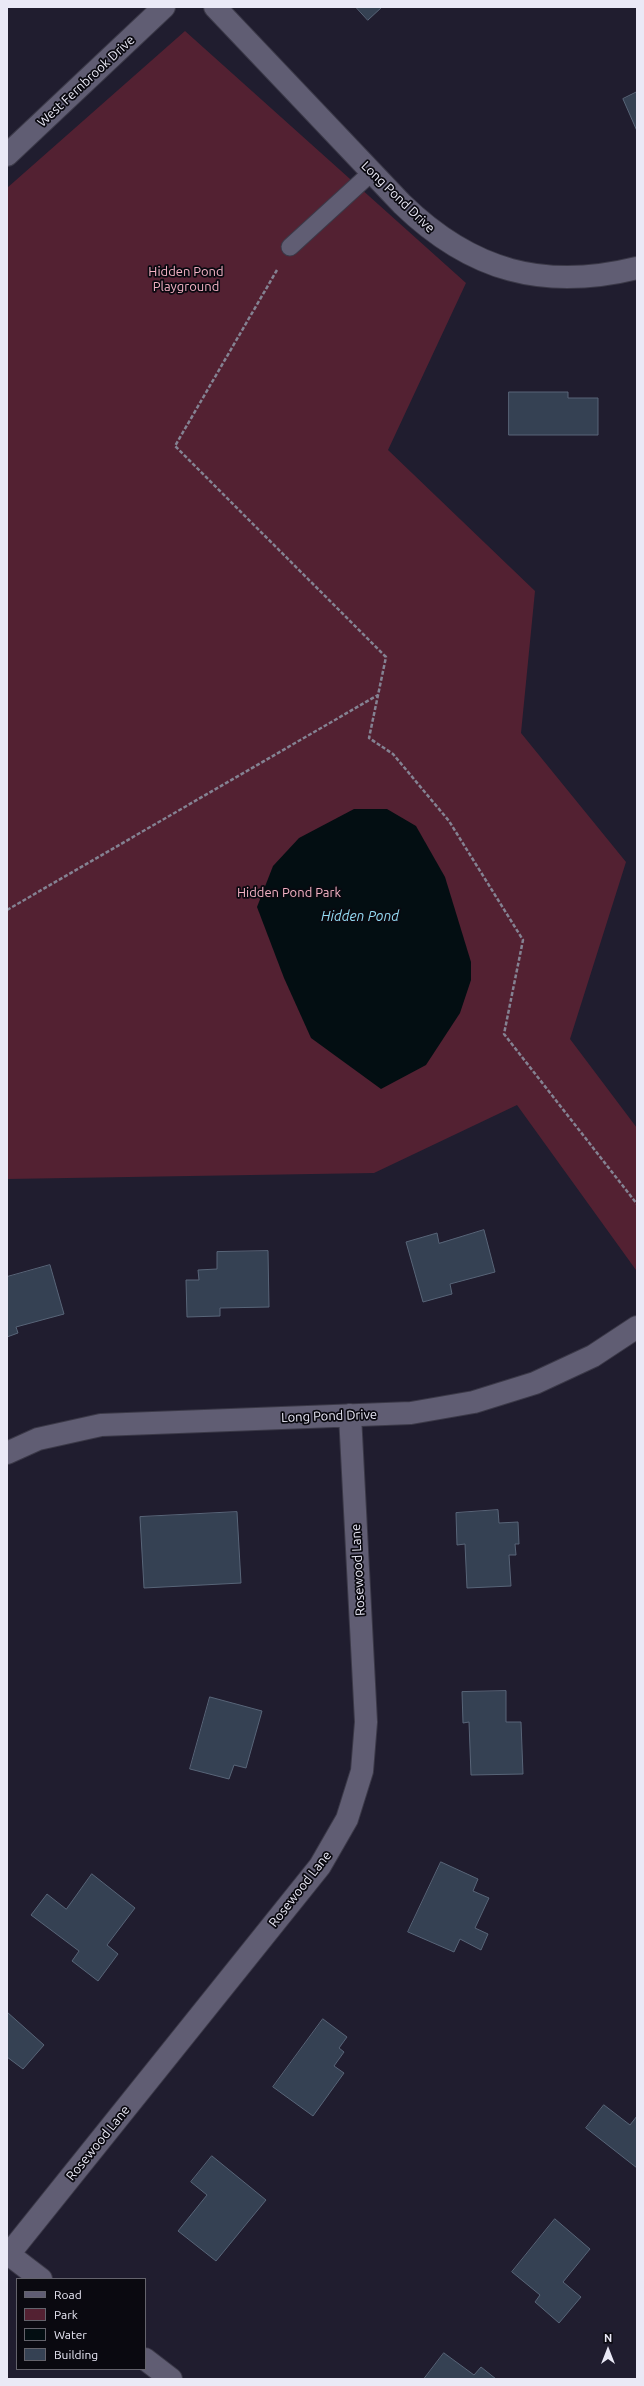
<!DOCTYPE html>
<style>
body{margin:0}
#map{position:relative;width:644px;height:2386px;overflow:hidden;background:#201d2f;font-family:Ubuntu,sans-serif}
canvas{display:block}
.frame{position:absolute;inset:0;border:8px solid #eae9f6;pointer-events:none}
.legend{position:absolute;left:16px;top:2278px;width:130px;height:92px;box-sizing:border-box;background:#0a0910;border:1px solid #64636c;margin:0;padding:5px 7px;list-style:none;font-size:12px;color:#eae9f6}
.legend li{display:flex;align-items:center;gap:8px;height:20px}
.legend b{width:20px;border:1px solid #64636c}
.north{position:absolute;left:588px;top:2330px;width:40px;height:40px;-webkit-text-stroke:3px #0a0910;paint-order:stroke;rotate:0deg;font-size:11px;font-weight:700;line-height:16px;text-align:center;color:#eae9f6}
.north::after{content:'';display:block;margin:auto;width:14px;height:18px;background:#eae9f6;clip-path:polygon(50% 0,100% 100%,50% 72%,0 100%)}
</style>
<div id="map">
<canvas width="644" height="2386"></canvas>
<div class="frame"></div>
<ul class="legend">
<li><b style="height:5px;background:#605d73"></b>Road</li>
<li><b style="height:11px;background:#532132"></b>Park</li>
<li><b style="height:11px;background:#030e12"></b>Water</li>
<li><b style="height:11px;background:#354153"></b>Building</li>
</ul>
<div class="north">N</div>
</div>
<script>
const ctx = document.querySelector('canvas').getContext('2d');
ctx.lineJoin = 'round';
function fillPath(path, color) {
  ctx.fillStyle = color;
  ctx.fill(path, 'evenodd');
}
function stroke(path, color, width, dash) {
  ctx.strokeStyle = color;
  ctx.lineWidth = width;
  ctx.lineCap = dash ? 'butt' : 'round';
  ctx.setLineDash(dash || []);
  ctx.stroke(path);
}
function label(font, color, halo, rows, align = 'center') {
  ctx.font = font + ' Ubuntu,sans-serif';
  ctx.lineWidth = 3.5;
  ctx.setLineDash([]);
  ctx.textBaseline = 'middle';
  ctx.strokeStyle = halo;
  ctx.fillStyle = color;
  for (const [text, x, y, turn = 0] of rows) {
    ctx.save();
    ctx.translate(x, y);
    ctx.rotate((+turn || 0) * Math.PI / 180);
    ctx.textAlign = isNaN(turn) ? turn : align;
    if (halo) ctx.strokeText(text, 0, 0);
    ctx.fillText(text, 0, 0);
    ctx.restore();
  }
}
fillPath(new Path2D(`
 M185,31L466,283L388,450L535,591L521,733L626,862L570,1039L637,1128L636,1270L517,1105L374,1173L7,1179V188Z`), '#532132');
fillPath(new Path2D(`
 M354,809H387L416,826L445,877L471,962V980L460,1013L426,1065L381,1089L311,1038L284,978L257,907L273,866L299,838Z`), '#030e12');
const building = new Path2D(`
 M356,7H382L368,20Z
 M637,92V131L623,99Z
 M509,392H568V398H598V435H509Z
 M484,1230L495,1272L450,1284L452,1294L423,1302L406,1242L437,1233L439,1243Z
 M268,1251L269,1307L220,1308V1316L187,1317L186,1280H199L198,1270L217,1269V1252Z
 M50,1265L64,1314L16,1327L18,1333L7,1337V1277Z
 M498,1510L499,1523L518,1522L519,1544H515L516,1555H509L511,1586L467,1588L465,1544L457,1545L456,1513Z
 M237,1512L241,1583L144,1588L140,1517Z
 M506,1691V1722H521L523,1774L471,1775L469,1722L463,1723L462,1692Z
 M210,1697L262,1711L246,1768L234,1765L229,1779L190,1769Z
 M441,1862L478,1879L473,1891L489,1898L475,1928L488,1934L481,1950L460,1939L454,1952L408,1932Z
 M92,1874L135,1908L107,1945L118,1954L98,1981L72,1961L79,1951L31,1915L47,1894L66,1909Z
 M7,2012L44,2045L23,2069L7,2057Z
 M323,2019L347,2037L339,2048L344,2052L334,2066L344,2073L313,2116L273,2087Z
 M604,2105L630,2125L637,2116V2168L586,2128Z
 M212,2156L266,2200L216,2261L178,2231L207,2195L191,2182Z
 M555,2219L590,2249L563,2282L581,2297L559,2323L535,2302L540,2295L512,2272Z
 M444,2353L474,2375L481,2367L496,2379H424Z`);
fillPath(building, '#354153');
stroke(building, '#586578', 1);
const lane = new Path2D(`
 M290,247L371,173`);
const street = new Path2D(`
 M215,7L402,204C471,271 544,291 637,268
 M7,155L164,7
 M7,1453L38,1439L101,1425L411,1413L474,1402L535,1383L593,1356L637,1327
 M7,2253L41,2279
 M9,2254L320,1866L347,1819L362,1771L366,1722L350,1415
 M145,2359L171,2379`);
stroke(lane, '#3b3948', 19);
stroke(street, '#3b3948', 24);
stroke(new Path2D(`
 M277,270L175,446L386,657L369,738L393,754L449,821L523,940L504,1034L637,1204
 M7,910L378,695`), '#848292', 2.5, [4, 2]);
stroke(lane, '#605d73', 17);
stroke(street, '#605d73', 22);
label('13px', '#eae9f6', '#0a0910', [
 ["West Fernbrook Drive",86,81,-43],
 ["Long Pond Drive",398,197,44],
 ["Long Pond Drive",329,1416,-2],
 ["Rosewood Lane",358,1570,-93],
 ["Rosewood Lane",300,1889,-52],
 ["Rosewood Lane",98,2143,-51]
]);
label('13px', '#f3b2c4', '#0a0910', [
 ["Hidden Pond",186,272],
 ["Playground",186,287],
 ["Hidden Pond Park",289,893]
]);
label('italic 14px', '#94dbf4', '#0a0910', [
 ["Hidden Pond",360,916]
]);
</script>
